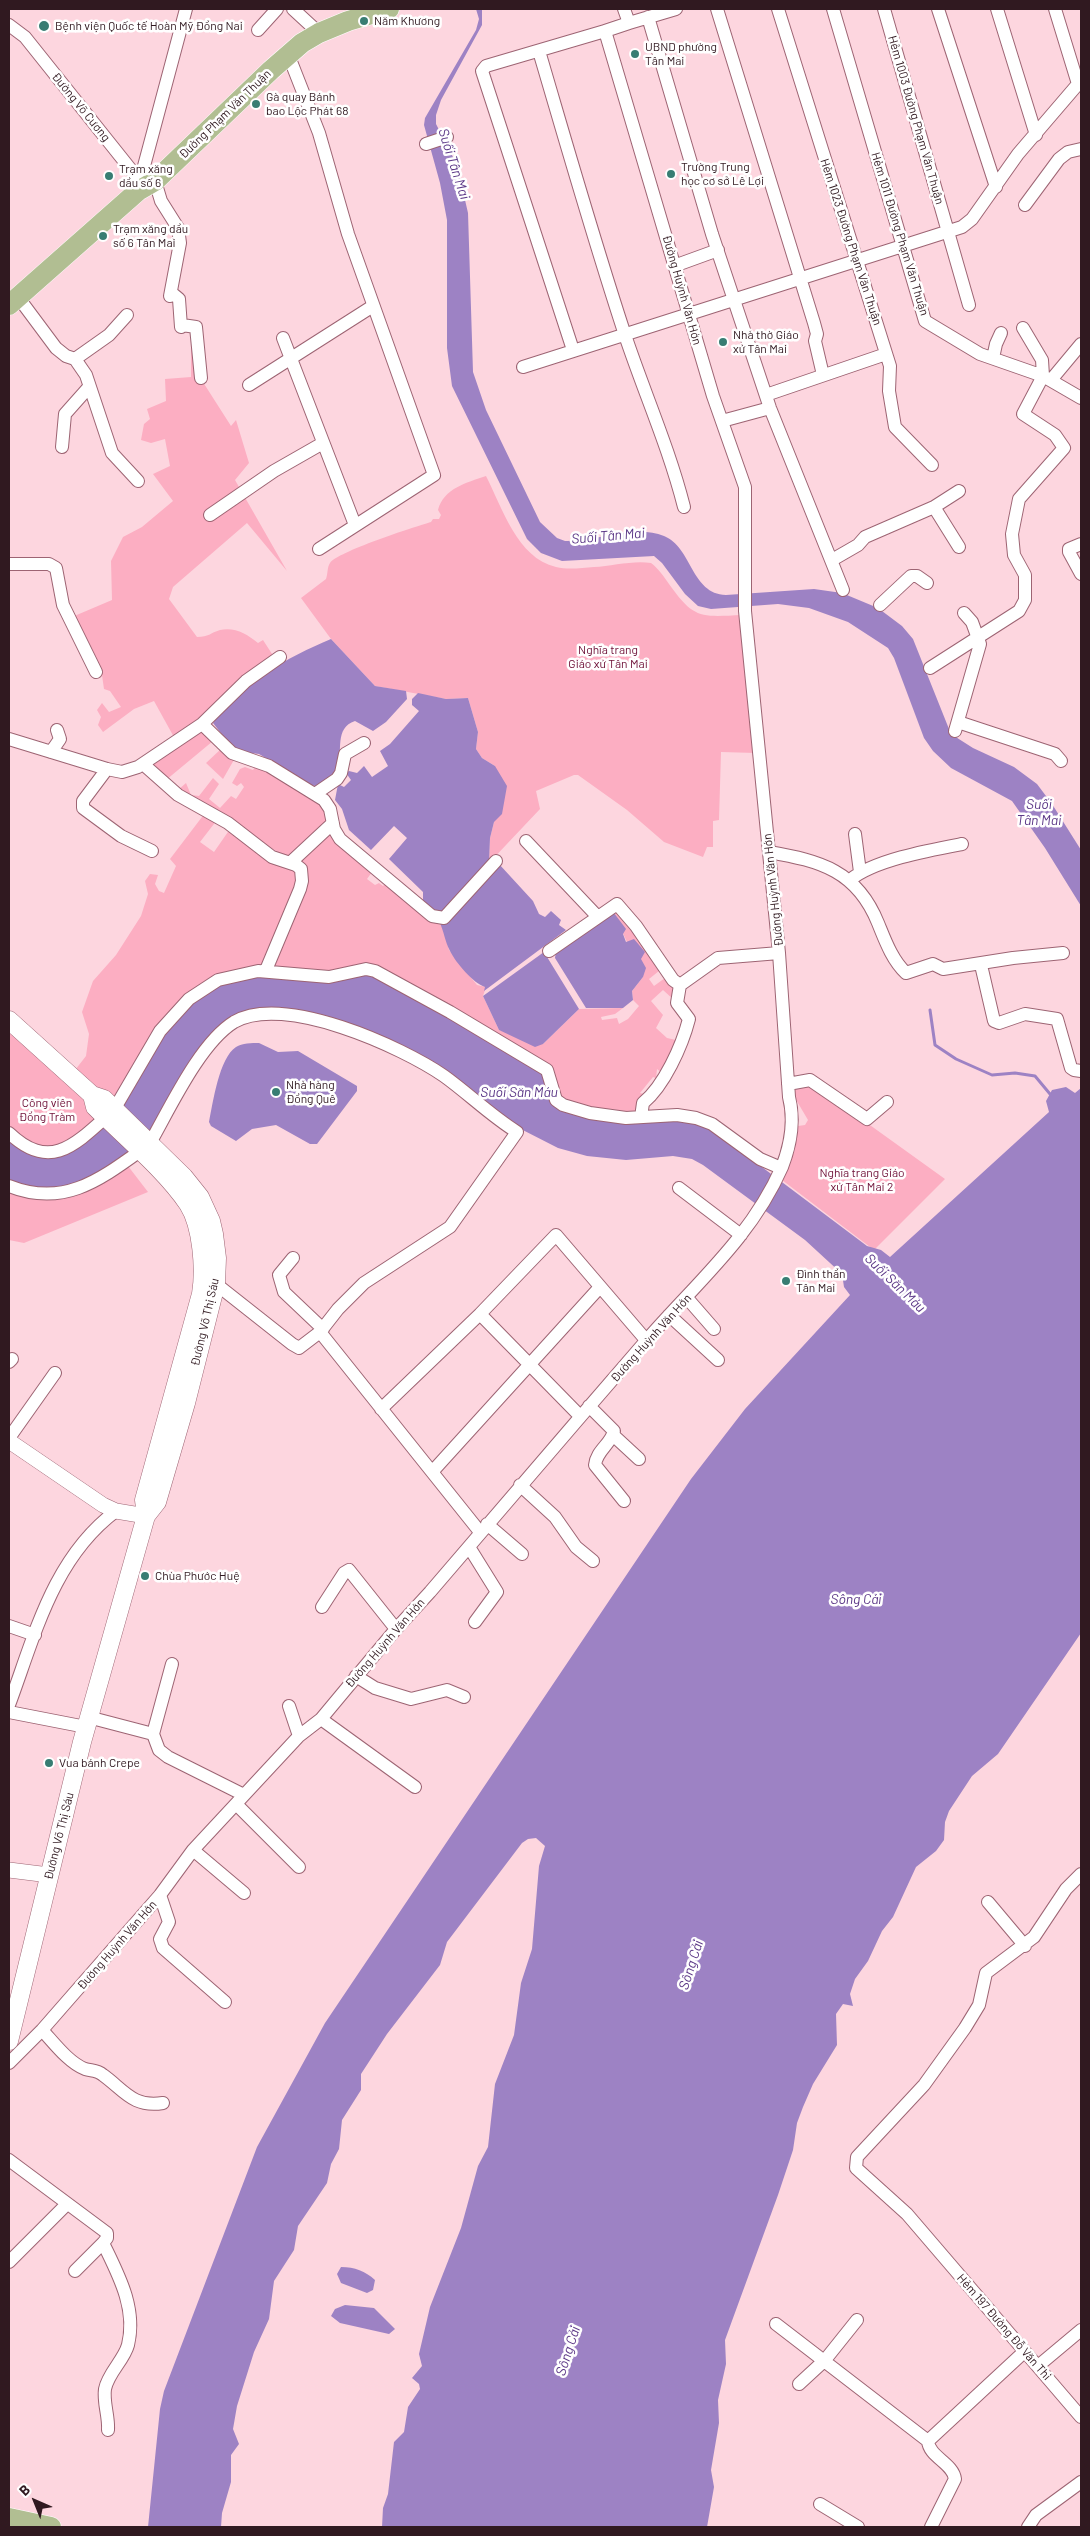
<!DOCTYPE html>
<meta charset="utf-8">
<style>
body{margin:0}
#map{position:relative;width:1090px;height:2536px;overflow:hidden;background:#fdd6df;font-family:Barlow,sans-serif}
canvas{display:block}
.frame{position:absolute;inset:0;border:10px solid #301920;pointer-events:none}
.north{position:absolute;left:10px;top:2476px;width:50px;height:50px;-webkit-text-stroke:4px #fff;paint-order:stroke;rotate:316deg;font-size:14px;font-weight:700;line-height:20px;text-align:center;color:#301920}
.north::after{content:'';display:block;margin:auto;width:18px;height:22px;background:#301920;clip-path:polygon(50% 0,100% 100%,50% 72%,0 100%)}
</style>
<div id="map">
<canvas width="1090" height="2536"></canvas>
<div class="frame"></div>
<div class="north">B</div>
</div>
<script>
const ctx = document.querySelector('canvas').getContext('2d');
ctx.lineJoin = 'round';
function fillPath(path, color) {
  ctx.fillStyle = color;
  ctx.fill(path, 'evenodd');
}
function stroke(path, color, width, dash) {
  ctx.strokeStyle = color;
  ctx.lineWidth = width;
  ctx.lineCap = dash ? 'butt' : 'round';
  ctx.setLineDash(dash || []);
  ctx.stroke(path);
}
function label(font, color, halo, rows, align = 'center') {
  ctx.font = font + ' Barlow,sans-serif';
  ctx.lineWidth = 5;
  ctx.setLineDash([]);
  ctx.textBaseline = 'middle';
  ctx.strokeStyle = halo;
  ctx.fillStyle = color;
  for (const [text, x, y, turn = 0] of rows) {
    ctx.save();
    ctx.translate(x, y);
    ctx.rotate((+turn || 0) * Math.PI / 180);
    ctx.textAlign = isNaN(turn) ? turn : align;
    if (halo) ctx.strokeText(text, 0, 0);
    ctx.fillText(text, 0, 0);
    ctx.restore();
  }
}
fillPath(new Path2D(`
 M196,347L201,379L231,426L236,420L249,463L235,480L287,571L247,523L173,587L169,599L197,637C209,637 210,633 220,630C235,627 247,634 258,643L263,640L274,657L199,721L175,739L154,701L134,709L103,732L98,725L101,717L97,710L102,703L109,712L121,707L110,691L104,689L102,675L72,617L112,600L111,561L123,537L142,527L173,501L153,474L170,466L165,439L151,443L141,440L144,424L150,419L147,409L166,401L165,379L191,377V348Z
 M486,476C502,507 517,558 556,567C568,570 581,568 594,567C612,566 634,560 651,563C658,568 664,577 669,584C694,619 700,617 742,615L756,753L721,752L719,820L713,821V847H707L703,857L664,842L627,810L578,775H574L536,791L540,809L489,863L490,838L494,822L495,766L482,758L476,749L478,732L468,698L446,699L375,686L331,639L301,598L326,579C328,574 327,567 330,563C337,552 414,527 431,522L433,519H439L441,515L438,510C444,488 466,483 486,476Z
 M202,729L213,741L166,780L149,764Z
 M221,749L235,758L223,779L206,763Z
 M257,764L323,804L329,822L289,859L178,790L186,783L191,795L199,796L213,778L219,784L209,799L220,808L231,796L236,799L244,787L241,783L237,786L232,783L240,769L245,767L253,770Z
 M205,813L217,820L200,842L214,852L230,829L285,866L331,831L372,872L367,879L375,885L379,883L383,886L386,883L439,921L444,930L449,950L477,985L486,987L483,996L499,1030L543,1044L579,1009L623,1008L615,1014L601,1017L602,1020L617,1018L619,1024L628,1019L639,1006L633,1000L632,991L643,977L615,916L614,913L606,914L619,910L659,971L649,979L654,986L665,978L674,988V1000L663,990L651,1001L663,1015L656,1028L667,1038L676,1040L662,1073L657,1069L656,1078L653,1077L640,1093L648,1095L639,1115L622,1114V1111L612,1109V1112L565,1102L338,972L263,967L116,1101L72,1074L86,1056L89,1034L82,1012L93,981L116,955L141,916L148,894L145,881L150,874L158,875L155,884L159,891L164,893L176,866L170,859Z
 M9,1027L86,1095L99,1118L74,1138L44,1150L9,1128Z
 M810,1082L945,1179L874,1250L782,1180L794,1152L798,1126L805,1125L808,1120L795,1098V1086Z
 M128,1166L148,1192L24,1243L9,1240V1191L41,1200L55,1199Z`), '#fcaec2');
fillPath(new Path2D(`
 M476,9H482V25L441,100L436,115V124L457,165L468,213L473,372L486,410L540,522L557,538L565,541C597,542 634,524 664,536C692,547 691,594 726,595L814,589L842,593L878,608L902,626L913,639L951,734L973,748L1014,767L1037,784L1052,804L1081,850V906L1045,848L1012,801L951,768L933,751L924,738L894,658L888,648L848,622L809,608L778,604L711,609L698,606L685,594L662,563L654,556L562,561L541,553L527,539L452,386L447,348V220L440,183L424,125L425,118L476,30L479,19Z
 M331,639L375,686L406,691L407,699L386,722L373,731L355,721C334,728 343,751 338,767C335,775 324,782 318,787L309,784L259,754L243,752L231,746L213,723C239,684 288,657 331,639Z
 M418,693L446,699L468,698L478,732L476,749L482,758L495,766L507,786L502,814L494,822L490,838L489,863L442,914L423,903V892L389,859L407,838L394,826L371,850L349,830L342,809L335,800L338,784L344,787L351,780L346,773L349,771L357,773L364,766L372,777L388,766L380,751L390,744L419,711L412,705V699Z
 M499,864L533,901L539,914L545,917L551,911L561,920L559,925L566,930L484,991L485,987C473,983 456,963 450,951C445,942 444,931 439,921Z
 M614,913L626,929L623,934L626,942L634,939L645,952L641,959L646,968L643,977L632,991L633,1000L623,1008H586L555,958L556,951Z
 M544,952L579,1009L543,1044L535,1047L499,1030L483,996Z
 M373,974L543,1072L562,1109L681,1118L710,1128L867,1246L881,1250L890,1257L1049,1112L1046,1101L1052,1090L1066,1087L1075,1093L1081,1088V1633L998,1754L972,1776L949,1811L945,1822L944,1840L936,1851L916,1867L893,1917L882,1931L868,1961L855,1979L850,1994L853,2006L843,2004L836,2014L837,2045L813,2084L803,2107L797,2123L793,2150L778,2195L725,2340L726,2364L718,2400L719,2423L711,2470L714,2487L707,2527H382L383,2508L388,2494L394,2442L404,2432L408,2407L420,2389L419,2384L412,2378L422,2366L419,2354L430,2307L461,2228L478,2166L488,2147L495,2084L514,2035L521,1983L532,1949L539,1866L545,1846L536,1838L528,1839L522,1843L447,1942L440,1965L387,2034L361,2074V2090L342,2120L339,2149L331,2164L327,2183L298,2226L294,2250L274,2281L269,2319L254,2352L237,2406L233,2429L239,2444L231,2455V2482L222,2513L221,2527H148L160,2409L164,2391L257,2147L325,2023L691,1479L745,1409L850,1295L844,1287L842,1274L805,1240L703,1165L692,1159L673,1156L626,1160L587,1156L558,1148L511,1124L470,1091L315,1016L232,1019L149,1137L88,1181L48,1191L9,1182V1138L20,1148L35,1156L77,1145L141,1068L181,1012L212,987L244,976Z
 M259,1043L278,1052L298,1051L357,1086V1091L317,1144H310L276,1125L252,1129L236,1141L211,1126L209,1122C213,1103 219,1058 236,1047C242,1043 252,1043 259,1043Z
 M341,2267C355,2267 365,2271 375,2280L373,2290L367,2293L341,2283L337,2274Z
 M345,2305L374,2308L395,2329L389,2334L340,2323L331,2316L335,2309Z`), '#9d82c4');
stroke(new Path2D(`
 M930,1010L935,1045L956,1059L992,1075L1015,1073L1035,1076L1050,1094`), '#9d82c4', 3);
const minor = new Path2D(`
 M293,9L319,33
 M717,9L814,323L817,334L815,341L823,375
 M778,9L890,366L889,391L895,427L932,465
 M833,9L925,321L980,354L1043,376L1081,398
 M884,9L969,305
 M938,9L996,187
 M997,9L1036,135
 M648,17L712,234L770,408L843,590
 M629,23L676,9
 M9,25L25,37L140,181H155L161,201L178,228L180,243L170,296L173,294L179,299L181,327L182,325L196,327L201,378
 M258,30L277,9
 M539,51C567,146 594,241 625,335C644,392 669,448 684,507
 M288,54L319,133L348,234L434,475L319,549
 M426,144L447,137
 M140,181L186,9
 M1025,205L1059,159L1068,152L1081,149
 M674,266L718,250
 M18,297L56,348L66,356L75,359L86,375L112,453L138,481
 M283,338L355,525
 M573,350L482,71L486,66L605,31
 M993,358L996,344L1001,333
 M75,359L109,335L127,315
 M523,367L962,227L972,219L1018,154L1078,84L1055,9
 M1051,380L1081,344
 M249,385L373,306
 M766,395L886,354
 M722,421L770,408
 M62,447L65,414L89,387
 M934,507L959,547
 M210,515L274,471L323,443
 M1081,544L1069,549V552L1081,574
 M832,560L858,545L865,537L934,507L959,491
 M9,564H49L56,568L63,605L96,672
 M880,605L911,576H917L927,583
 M930,668L1019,611L1025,600V575L1014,555L1012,534L1019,499L1064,448L1055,435L1023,414L1043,376L1042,360L1023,328
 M958,722L1055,754L1061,761
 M202,724L232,753L269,766L324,800L330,809L334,829L340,839L432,916L444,918L496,861
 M955,731L980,644L972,622L964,613
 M9,739L107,769L122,772L138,767L202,724L246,681L280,657
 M51,752L60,739L57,730
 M143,764L178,795L228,823L272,857L296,865L301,869L302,881L300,889L266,970
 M107,769L83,801V808L121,836L152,851
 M315,794L337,779L341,773L345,754L364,743
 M855,834L860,872
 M526,841L597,916
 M769,852C821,861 857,871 878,923C885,940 892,960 906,973L933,964L943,969L1013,958L1063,953
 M290,863L333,823
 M850,880C874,860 930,850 962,844
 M549,951L617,904L636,926L673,980L680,985L718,958L779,953
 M981,965L994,1021L999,1023L1025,1014L1057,1019L1071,1068L1074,1070L1081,1071
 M788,1084L810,1080L867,1119L887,1102
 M115,1108L160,1031L189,999L218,980L258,971L329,977L366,969L375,971L450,1012L547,1070L556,1100L563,1105L590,1113L626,1118L677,1115L696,1118L712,1124L760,1159L781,1168
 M641,1117L643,1103C664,1086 682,1046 689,1019L677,1003L680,985
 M9,1133C48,1170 72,1148 106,1117
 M150,1143C170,1108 200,1043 234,1022C284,993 402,1047 444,1076C469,1094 491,1116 517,1132L450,1227L364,1283L338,1309L320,1332L299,1348L292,1344L216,1284
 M9,1186C62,1207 97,1182 140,1151
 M679,1188L741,1235
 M293,1258L279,1275L284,1292L323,1329
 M687,1298L714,1329
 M480,1314L580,1416
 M669,1315L718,1360
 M320,1332L480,1532
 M9,1362L12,1359
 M589,1406L614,1431C611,1444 596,1451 595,1465L624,1501
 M381,1409L480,1314L556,1235L646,1340
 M613,1435L639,1459
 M9,1438L55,1373
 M432,1472L600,1287
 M520,1485L555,1517L576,1547L593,1561
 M487,1524L522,1554
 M469,1547L497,1592L475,1622
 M322,1607L344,1573L349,1570L396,1629
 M9,1626L35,1635
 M356,1676L375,1688L411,1699L447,1690L464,1697
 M9,1705C35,1635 53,1558 116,1511
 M289,1706L299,1736
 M9,1712L86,1727
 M88,1717L153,1734L159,1750L168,1757L244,1795
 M321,1719L415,1787
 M153,1734L172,1664
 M236,1804L299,1867
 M193,1850L244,1893
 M1081,1874L1066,1889L1034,1937L986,1973L979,2005L965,2028L924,2085L857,2157L856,2168L907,2214L1081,2417
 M160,1895L169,1922L160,1939L163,1948L225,2002
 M988,1902L1025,1946
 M42,2030C54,2043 69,2063 85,2069C92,2071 97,2070 103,2075C124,2090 133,2108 163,2103
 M9,2063L42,2030L160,1895L193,1850L299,1736L321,1719L396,1629L430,1592C502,1508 573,1425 645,1342C694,1285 751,1238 782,1167C791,1144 795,1121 789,1097L779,953L745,611V487L713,396L605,31L629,23L624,9
 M9,2160L107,2233V2238L103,2243L75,2271
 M103,2243C118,2274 137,2308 128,2345C124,2360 108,2373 105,2389C103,2403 109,2416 108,2430
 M9,2262L67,2204
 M776,2324L928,2441L1024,2352
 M1038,2366L1081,2330
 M799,2384L825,2360L857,2320
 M928,2441C929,2457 953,2463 955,2479L931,2527
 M820,2504L858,2527
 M1028,2527L1036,2515L1081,2482`);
const tertiary = new Path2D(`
 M9,1441L103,1505L116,1511L146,1516
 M9,1870L49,1875`);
const secondary = new Path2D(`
 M9,1020L92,1095L104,1099L184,1177L200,1197L211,1221L214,1234L217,1258L216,1284L186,1403L157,1502L146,1516L82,1742L9,2041
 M92,1095L95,1107C123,1135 166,1171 188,1204C202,1226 205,1269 201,1294L144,1500L146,1516`);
const primary = new Path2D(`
 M9,305L138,191L155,181L271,70L302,43L319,33L348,21L389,9
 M9,2518L51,2527`);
stroke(minor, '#9d6473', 14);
stroke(tertiary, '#9d6473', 16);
stroke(secondary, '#9d6473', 19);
stroke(primary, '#fff', 21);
stroke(minor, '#fff', 12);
stroke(tertiary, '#fff', 15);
stroke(secondary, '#fff', 18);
stroke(primary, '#b1be92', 20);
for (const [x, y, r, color] of [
 [364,21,5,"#387d73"],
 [44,26,6,"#387d73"],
 [635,54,5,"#387d73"],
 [256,104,5,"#387d73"],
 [671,174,5,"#387d73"],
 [109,176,5,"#387d73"],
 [103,236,5,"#387d73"],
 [723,342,5,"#387d73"],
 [276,1092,5,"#387d73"],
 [786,1281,5,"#387d73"],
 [145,1576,5,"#387d73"],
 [49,1763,5,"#387d73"]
]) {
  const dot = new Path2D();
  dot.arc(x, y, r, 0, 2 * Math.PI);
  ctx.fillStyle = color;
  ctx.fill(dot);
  stroke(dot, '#fff', 2);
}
label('12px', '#301920', '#fff', [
 ["Năm Khương",374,21],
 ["Bệnh viện Quốc tế Hoàn Mỹ Đồng Nai",55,26],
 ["UBND phường",645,47],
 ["Tân Mai",645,61],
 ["Gà quay Bánh",266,97],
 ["bao Lộc Phát 68",266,111],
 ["Trường Trung",681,167],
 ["học cơ sở Lê Lợi",681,181],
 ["Trạm xăng",119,169],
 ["dầu số 6",119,183],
 ["Trạm xăng dầu",113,229],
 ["số 6 Tân Mai",113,243],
 ["Nhà thờ Giáo",733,335],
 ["xứ Tân Mai",733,349],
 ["Nhà hàng",286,1085],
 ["Đồng Quê",286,1099],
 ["Đình thần",796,1274],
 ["Tân Mai",796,1288],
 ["Chùa Phước Huệ",155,1576],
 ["Vua bánh Crepe",59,1763]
], 'left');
label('12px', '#301920', '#fff', [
 ["Đường Võ Cương",81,107,51],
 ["Đường Phạm Văn Thuận",225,114,-44],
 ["Hẻm 1003 Đường Phạm Văn Thuận",916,120,74],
 ["Hẻm 1011 Đường Phạm Văn Thuận",900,234,73],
 ["Hẻm 1023 Đường Phạm Văn Thuận",851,242,72],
 ["Đường Huỳnh Văn Hớn",682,290,74],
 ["Đường Huỳnh Văn Hớn",773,890,-96],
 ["Đường Võ Thị Sáu",205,1322,-77],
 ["Đường Huỳnh Văn Hớn",651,1338,-48],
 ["Đường Huỳnh Văn Hớn",385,1643,-49],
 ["Đường Võ Thị Sáu",59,1836,-76],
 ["Đường Huỳnh Văn Hớn",117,1945,-49],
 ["Hẻm 197 Đường Đỗ Văn Thi",1004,2327,49]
]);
label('12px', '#6e1037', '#fff', [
 ["Nghĩa trang",608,650],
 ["Giáo xứ Tân Mai",608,664],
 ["Công viên",47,1103],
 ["Đồng Tràm",47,1117],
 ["Nghĩa trang Giáo",862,1173],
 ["xứ Tân Mai 2",862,1187]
]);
label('italic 14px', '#5d3988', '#fff', [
 ["Suối Tân Mai",454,164,72],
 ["Suối Tân Mai",608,536,-5],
 ["Suối",1039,804],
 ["Tân Mai",1039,820],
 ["Suối Săn Máu",519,1092],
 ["Suối Săn Máu",895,1283,44],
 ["Sông Cái",856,1599],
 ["Sông Cái",691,1965,-72],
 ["Sông Cái",568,2351,-72]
]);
</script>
